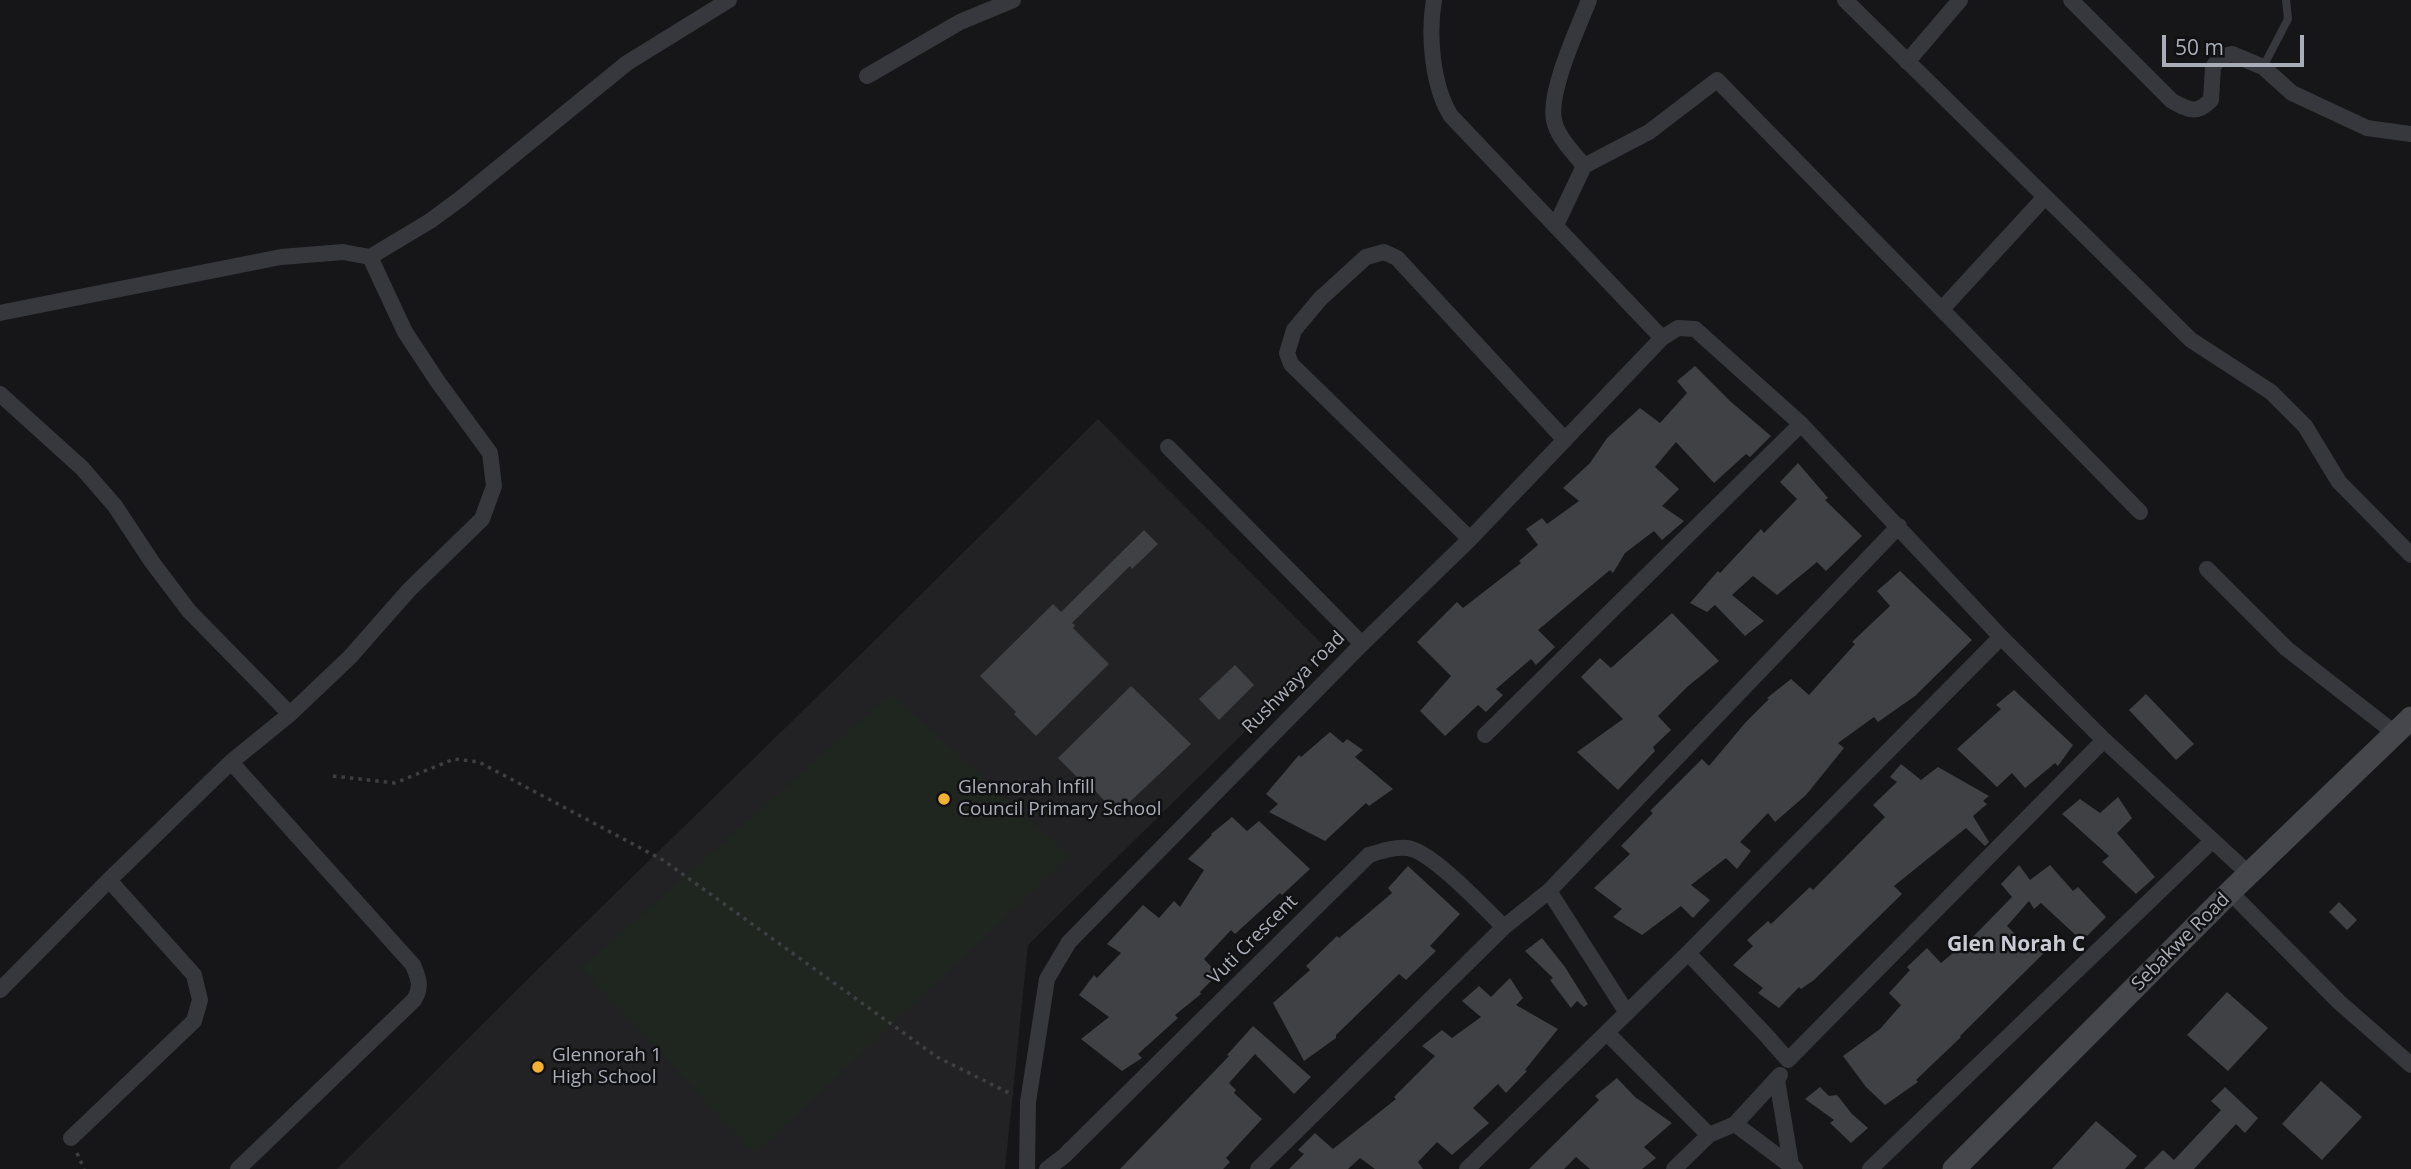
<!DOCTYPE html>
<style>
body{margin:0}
#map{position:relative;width:2411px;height:1169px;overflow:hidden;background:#161618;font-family:"Open Sans",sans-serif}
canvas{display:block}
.scale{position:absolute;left:2162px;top:35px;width:142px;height:32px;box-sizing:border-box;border:4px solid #a8adb8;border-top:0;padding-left:9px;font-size:21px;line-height:24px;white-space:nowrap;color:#a8adb8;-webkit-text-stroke:5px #111113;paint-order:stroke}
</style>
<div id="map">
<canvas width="2411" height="1169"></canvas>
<div class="scale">50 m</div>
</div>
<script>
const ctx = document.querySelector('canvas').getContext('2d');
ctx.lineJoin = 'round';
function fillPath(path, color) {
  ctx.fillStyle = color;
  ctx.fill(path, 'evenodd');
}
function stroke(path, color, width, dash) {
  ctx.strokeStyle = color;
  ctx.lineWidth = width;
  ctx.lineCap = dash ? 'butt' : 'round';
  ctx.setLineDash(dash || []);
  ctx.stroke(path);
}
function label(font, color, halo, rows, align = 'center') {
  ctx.font = font + ' "Open Sans",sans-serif';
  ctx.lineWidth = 5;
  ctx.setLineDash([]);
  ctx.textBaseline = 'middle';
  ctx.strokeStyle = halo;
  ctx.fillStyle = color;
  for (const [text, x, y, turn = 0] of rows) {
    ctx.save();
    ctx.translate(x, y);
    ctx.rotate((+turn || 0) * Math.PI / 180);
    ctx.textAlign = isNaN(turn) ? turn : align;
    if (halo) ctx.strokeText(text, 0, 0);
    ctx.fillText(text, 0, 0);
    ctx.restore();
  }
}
fillPath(new Path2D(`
 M1098,419L1328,650L1028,945L1005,1169H337L541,966L861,654Z`), '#222225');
fillPath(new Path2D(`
 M891,694L1070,856L755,1154L582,968Z`), '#1e261f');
fillPath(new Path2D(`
 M1695,366L1730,401L1771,436L1750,457L1746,454L1714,483L1676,442L1655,467L1679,489L1662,506L1684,521L1662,540L1654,531L1625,553L1613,573L1610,570L1538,630L1555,647L1536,665L1531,659L1496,689L1503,695L1486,712L1478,705L1445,736L1420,711L1451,676L1417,642L1457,602L1463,608L1521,563L1519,561L1538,545L1526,529L1542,518L1547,524L1579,501L1563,488L1590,463L1607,438L1640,408L1660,423L1687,393L1677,381Z
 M1798,463L1828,498L1825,500L1862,536L1826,571L1817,562L1777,595L1753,576L1732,595L1764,621L1745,636L1715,605L1707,612L1690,603L1718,571L1720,573L1761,529L1764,533L1797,499L1780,482Z
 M1144,530L1158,544L1132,569L1130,566L1072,623L1075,625L1073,628L1109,664L1036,736L1014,714L1016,712L980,676L1053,604L1061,612Z
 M1900,571L1972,640L1915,696L1878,722L1874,717L1838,743L1844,748L1806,795L1775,822L1768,813L1740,842L1751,851L1737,869L1726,858L1691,885L1710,900L1693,918L1681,906L1642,935L1613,917L1622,909L1594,888L1630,854L1621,846L1653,813L1650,811L1702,759L1709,766L1745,723L1769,699L1767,698L1791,679L1809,695L1855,644L1852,642L1890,606L1877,591Z
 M1672,613L1719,661L1687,687L1658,716L1671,730L1653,747L1655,751L1618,790L1577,752L1623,719L1581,677L1600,658L1611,668Z
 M1235,665L1254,685L1219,720L1199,699Z
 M1131,686L1191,744L1117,814L1082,777L1079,779L1058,758Z
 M2014,690L2073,745L2058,766L2055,763L2025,788L2012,773L1997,787L1957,749L2001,709L1996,705Z
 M2146,694L2194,744L2176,760L2129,710Z
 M1330,732L1343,743L1347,739L1363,750L1355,757L1393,789L1369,806L1366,803L1325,841L1269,812L1278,804L1266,794L1299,755L1301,757Z
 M1901,764L1921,780L1938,767L1989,796L1983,801L1987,804L1973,816L1989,842L1985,846L1966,828L1894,886L1902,894L1814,980L1801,989L1799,987L1779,1008L1758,993L1763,988L1733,965L1753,946L1747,940L1768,921L1771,924L1810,887L1813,890L1885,817L1873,805L1897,782L1890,777Z
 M2118,797L2132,818L2117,833L2155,877L2136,894L2102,862L2109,856L2062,814L2080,799L2100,813Z
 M1232,817L1247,831L1259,821L1310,869L1282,895L1280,893L1235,934L1231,930L1204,959L1218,974L1200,992L1201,994L1175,1015L1178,1018L1138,1054L1142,1058L1122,1071L1081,1039L1109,1017L1079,995L1094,975L1097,978L1121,953L1107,944L1143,905L1159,918L1174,901L1180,907L1204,870L1188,859L1212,835L1211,834Z
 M2019,865L2030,880L2050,865L2073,891L2078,887L2106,917L2082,941L2041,903L2034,909L2029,901L2007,926L2028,947L2035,940L2046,951L1960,1036L1961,1037L1916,1080L1918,1082L1885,1105L1866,1087L1843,1056L1880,1029L1901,1005L1889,993L1910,970L1907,967L1927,948L1941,963L1959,948L1961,949L2012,897L2001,884Z
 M1408,866L1460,914L1430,946L1436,951L1406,980L1399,974L1336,1035V1038L1304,1061L1273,1003L1310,970L1306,966L1337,936L1339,938L1392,893L1388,888Z
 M2339,902L2357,920L2347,930L2329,912Z
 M1542,938L1565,967L1588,1004L1584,1007L1577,1001L1571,1008L1550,980L1553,978L1525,951Z
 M1510,978L1523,998L1516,1005L1558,1029L1525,1070L1527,1071L1506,1093L1498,1084L1473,1108L1489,1123L1452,1155L1437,1142L1418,1162L1423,1169H1375L1360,1158L1348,1169H1289L1304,1154L1298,1150L1315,1133L1333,1149L1396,1099L1394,1097L1435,1056L1422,1046L1442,1030L1452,1038L1481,1017L1462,1001L1479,986L1491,997Z
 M2227,992L2268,1028L2228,1071L2187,1035Z
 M1253,1026L1311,1077L1294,1094L1255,1054L1229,1083L1236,1090L1234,1093L1262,1119L1226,1158L1230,1162L1223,1169H1120L1229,1056L1227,1055Z
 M1617,1078L1635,1097L1672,1123L1644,1147L1656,1158L1642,1169H1590L1576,1157L1564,1169H1529L1599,1100L1595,1096Z
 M2321,1081L2362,1117L2322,1160L2282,1124Z
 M1820,1087L1829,1096L1837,1095L1852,1114L1868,1128L1851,1143L1830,1123L1834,1120L1805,1099Z
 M2225,1087L2258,1118L2245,1133L2236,1124L2194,1169H2144L2163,1150L2174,1160L2221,1110L2211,1101Z
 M2096,1121L2137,1156L2125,1169H2052Z`), '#404145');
stroke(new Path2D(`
 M333,776L395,783L454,759L479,762L663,860L937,1057L1013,1095
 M77,1153L84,1169`), '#3d3f44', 3.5, [3.5, 5]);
stroke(new Path2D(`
 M2263,67L2288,19L2286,0`), '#37383d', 8);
stroke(new Path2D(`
 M1434,0C1428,34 1432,86 1451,116L1662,338
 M1845,0L2191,340L2271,392L2305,426L2339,482L2411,555
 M2071,0L2172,101C2189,110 2196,115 2211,100L2213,67L2220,57L2232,54L2263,67L2292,93L2367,128L2411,134
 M1907,62L1960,0
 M867,76L960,22L1013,0
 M1584,166C1574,153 1557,137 1554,120C1548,92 1578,28 1589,0
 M1556,225L1584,166L1649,132L1717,80L2140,512
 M1942,309L2044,198
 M0,313L281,257L343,252L370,257L430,221L460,199L627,63L729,0
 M0,394L82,468L115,506L152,562L189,611L290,714
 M1168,447L1362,644
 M1470,539L1291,364L1287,353L1294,330L1320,299L1366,257L1384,252L1397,258L1565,440
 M2207,569L2287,649L2396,734
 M1485,735L1801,424
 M231,762L413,965C419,979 422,987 414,1000L238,1169
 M1549,891L1627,1013
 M2230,892L2339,1002L2411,1065
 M1688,953L1766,1035L1788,1060L2104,740
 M0,990L109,880L231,762L290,714L350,657L409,590L482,519L494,486L490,453L438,382L405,332L370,257
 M1607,1033L1709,1135L1674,1169
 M1777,1080L1791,1164
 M1735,1124L1780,1075
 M1709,1135L1735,1124L1795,1169
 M71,1138L194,1021L200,1000L194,975L109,880
 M1027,1169L1028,1102L1047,979L1069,942L1362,644L1470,539L1662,338L1678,328L1695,329L1801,424L2001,637L2104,740L2249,874
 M1047,1169L1064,1156L1369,855C1382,851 1393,847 1407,848C1431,850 1485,909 1504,927
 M1258,1169L1504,927L1549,891L1899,526
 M1467,1169L1688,953L2001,637
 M1870,1169L2212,841`), '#37383d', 16);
stroke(new Path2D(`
 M1954,1169L2230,892L2411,718`), '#45474d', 23);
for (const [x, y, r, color] of [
 [944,799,7,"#f2b134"],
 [538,1067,7,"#f2b134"]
]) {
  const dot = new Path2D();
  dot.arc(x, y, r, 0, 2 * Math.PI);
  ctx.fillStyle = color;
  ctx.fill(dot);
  stroke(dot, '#111113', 2.5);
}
label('19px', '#a8adb8', '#111113', [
 ["Rushwaya road",1294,683,-45],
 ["Vuti Crescent",1253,940,-45],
 ["Sebakwe Road",2181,942,-45]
]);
label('19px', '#a8adb8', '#111113', [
 ["Glennorah Infill",958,788],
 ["Council Primary School",958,810],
 ["Glennorah 1",552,1056],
 ["High School",552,1078]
], 'left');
label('bold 21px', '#c9ccd4', '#111113', [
 ["Glen Norah C",2016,945]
]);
</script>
